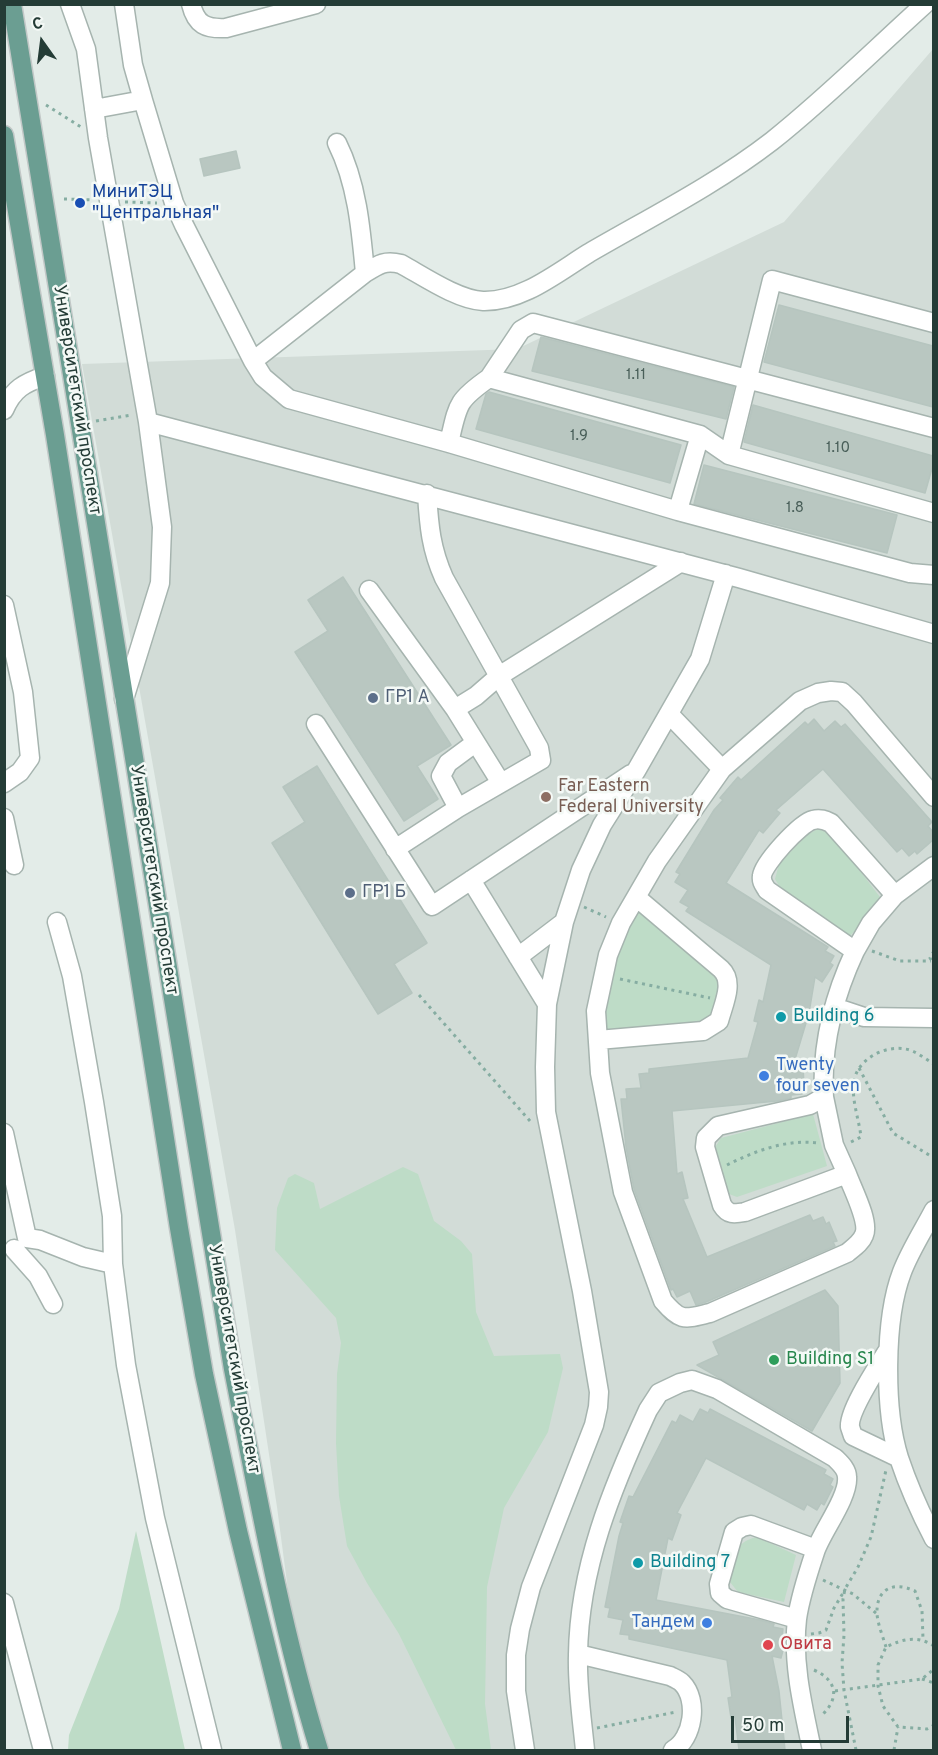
<!DOCTYPE html>
<meta charset="utf-8">
<style>
body{margin:0}
#map{position:relative;width:938px;height:1755px;overflow:hidden;background:#e3ece8;font-family:Overpass,sans-serif}
canvas{display:block}
.frame{position:absolute;inset:0;border:6px solid #243c36;pointer-events:none}
.north{position:absolute;left:12px;top:12px;width:60px;height:60px;-webkit-text-stroke:4px #f4f9f6;paint-order:stroke;rotate:346deg;font-size:16px;font-weight:700;line-height:24px;text-align:center;color:#243c36}
.north::after{content:'';display:block;margin:auto;width:21px;height:27px;background:#243c36;clip-path:polygon(50% 0,100% 100%,50% 72%,0 100%)}
.scale{position:absolute;left:731px;top:1716px;width:118px;height:27px;box-sizing:border-box;border:3px solid #243c36;border-top:0;padding-left:8px;font-size:18px;line-height:21px;white-space:nowrap;color:#243c36;-webkit-text-stroke:4px #f4f9f6;paint-order:stroke}
</style>
<div id="map">
<canvas width="938" height="1755"></canvas>
<div class="frame"></div>
<div class="north">С</div>
<div class="scale">50 m</div>
</div>
<script>
const ctx = document.querySelector('canvas').getContext('2d');
ctx.lineJoin = 'round';
function fillPath(path, color) {
  ctx.fillStyle = color;
  ctx.fill(path, 'evenodd');
}
function stroke(path, color, width, dash) {
  ctx.strokeStyle = color;
  ctx.lineWidth = width;
  ctx.lineCap = dash ? 'butt' : 'round';
  ctx.setLineDash(dash || []);
  ctx.stroke(path);
}
function label(font, color, halo, rows, align = 'center') {
  ctx.font = font + ' Overpass,sans-serif';
  ctx.lineWidth = 5;
  ctx.setLineDash([]);
  ctx.textBaseline = 'middle';
  ctx.strokeStyle = halo;
  ctx.fillStyle = color;
  for (const [text, x, y, turn = 0] of rows) {
    ctx.save();
    ctx.translate(x, y);
    ctx.rotate((+turn || 0) * Math.PI / 180);
    ctx.textAlign = isNaN(turn) ? turn : align;
    if (halo) ctx.strokeText(text, 0, 0);
    ctx.fillText(text, 0, 0);
    ctx.restore();
  }
}
fillPath(new Path2D(`
 M933,49V1750H329L317,1717L293,1628L277,1507L235,1230L82,364L517,349L784,222Z`), '#d2dcd7');
fillPath(new Path2D(`
 M819,828L831,833L883,901L850,936L781,889L775,879L779,864L807,835Z
 M636,897L721,969L719,1021L598,1040L608,955Z
 M813,1114L827,1166L737,1197L729,1194L714,1149L721,1138Z
 M403,1167L418,1174L434,1221L461,1241L472,1254L476,1312L494,1356L560,1354L563,1368L548,1432L504,1508L487,1587L485,1704L491,1750H456L399,1634L367,1583L347,1546L339,1496L336,1443L337,1374L341,1343L336,1318L275,1250L277,1208L288,1178L295,1174L314,1183L320,1209Z
 M136,1531L185,1750H68L69,1735L119,1609Z
 M757,1537L796,1555L784,1602L738,1592L730,1582C732,1560 733,1542 757,1537Z`), '#bedcc7');
const building = new Path2D(`
 M236,151L240,168L204,176L200,159Z
 M779,305L933,346V407L764,362Z
 M541,337L734,387L726,419L532,371Z
 M489,392L681,445L670,483L476,429L486,394Z
 M753,405L933,456V465L925,493L744,442Z
 M704,465L897,515L887,553L694,504Z
 M343,577L451,745L417,766L438,799L404,821L295,652L328,631L308,600Z
 M814,719L824,731L835,721L841,727L845,724L932,822L928,826L933,832V840L917,854L915,851L909,856L902,848L897,852L823,769L776,810L780,813L763,833L759,830L726,883L828,947L825,951L834,956L830,963L833,965L822,982L815,977L809,1013L793,1066H803L804,1086H801L802,1094L791,1095V1098L777,1101L672,1111L677,1174L682,1172L688,1198L683,1199L707,1257L810,1215L813,1221L823,1217L826,1224L829,1222L837,1241L833,1242L835,1246L706,1302L696,1305L690,1291L677,1297L673,1289L671,1290L634,1189L626,1147L621,1099H627L626,1089L641,1088L639,1074L649,1073V1069L748,1058L758,1022L754,1021L759,1000L763,1002L771,965L686,911L689,907L680,902L688,890L675,882L680,874L676,872L714,810L723,800L720,798L738,777L741,780L805,722L808,725Z
 M317,766L427,943L394,964L412,993L378,1014L272,843L305,822L283,787Z
 M825,1290L838,1306L840,1383L812,1431L697,1365L719,1355L713,1342Z
 M700,1409L708,1413L710,1409L826,1470L824,1474L833,1479L830,1485L833,1487L824,1505L821,1503L817,1510L807,1504L804,1510L706,1458L677,1513L681,1515L672,1540L668,1538L656,1600L760,1620L774,1624L773,1627L783,1629L782,1637L785,1638V1642L781,1658L772,1656L779,1691L785,1750H739L735,1717L731,1718L728,1698L732,1697L727,1660L629,1639V1635L620,1634L623,1620L608,1617L610,1608L605,1607L619,1536L623,1523L620,1522L629,1496L633,1497L672,1421L676,1423L680,1415L693,1422Z`);
fillPath(building, '#b9c7c1');
stroke(building, '#b6c5bf', 1.5);
const minor = new Path2D(`
 M70,4L86,49L98,138L148,422L162,527L160,583L124,699
 M124,4L133,65L143,100
 M191,4C196,25 206,29 226,28L316,4
 M94,109L143,100L174,203L184,225L253,361L263,377L289,399L449,443L678,511L910,573L934,575
 M337,143C357,183 361,229 365,273C379,264 385,260 401,264C423,276 458,300 483,301C522,302 558,272 589,253C651,217 715,185 772,141C825,99 874,50 925,4
 M253,361L365,273
 M489,378L521,330L533,323L934,428
 M4,410C13,389 24,383 45,376
 M148,422L739,578L934,634
 M449,443C458,405 456,401 489,378L700,435L729,455L934,513
 M729,455L772,280L934,323
 M678,510L700,435
 M369,590L455,709L501,783
 M4,605L23,692L30,758L20,772L4,783
 M455,709L476,696L499,676L681,562
 M669,714L722,769L657,861L621,923L608,955L596,1011L600,1073L623,1192L663,1301C681,1322 684,1319 710,1313L847,1253C853,1248 861,1243 864,1235C870,1222 852,1188 847,1174L745,1212C734,1214 728,1215 722,1205L705,1147L706,1138L718,1126L810,1105L824,1097C821,1046 834,996 855,951L767,890C764,885 761,882 762,876C763,864 800,823 813,820C820,818 825,820 831,823L895,895L934,866
 M316,724L432,906L631,774
 M722,769L800,701L818,693L831,691L842,692L854,703L934,797
 M458,808L441,776L448,763L475,743
 M4,818L14,865
 M395,849L458,808L541,760L539,748L444,578C431,549 429,526 427,494
 M471,880L547,1004
 M57,922L72,976L94,1102L112,1216L113,1264L126,1365L155,1518L212,1750
 M855,951L871,923L895,895
 M518,957L564,922
 M834,1007L864,1017L934,1018
 M598,1040L703,1031L719,1021C723,1005 735,982 721,969L636,897
 M824,1097L834,1145L847,1174
 M4,1133L27,1238L40,1240L83,1257L113,1264
 M934,1210C923,1231 910,1251 902,1272C884,1319 884,1410 899,1458C907,1482 922,1516 934,1539
 M14,1249L38,1276L53,1304
 M888,1350C879,1365 848,1411 850,1427C851,1430 852,1433 853,1436L899,1458
 M4,1603L43,1750
 M797,1619L727,1599L720,1593L719,1584L734,1532L742,1527L751,1525L816,1549
 M578,1654L670,1676C674,1678 679,1680 682,1683C699,1700 693,1739 673,1750
 M525,1750L516,1691V1655L520,1629L531,1587L594,1425L598,1407L599,1392L582,1291L546,1112L545,1067L547,1004L564,922L581,870L602,825L636,771L700,659L726,574
 M585,1750C582,1719 577,1687 578,1655C579,1568 612,1488 648,1410L659,1393L680,1383L692,1380L717,1389L835,1458C840,1463 847,1469 847,1477C849,1497 821,1533 815,1552C808,1573 800,1597 797,1619C792,1663 803,1707 812,1750`);
const major = new Path2D(`
 M12,4L233,1369C258,1497 281,1626 319,1750
 M4,135L55,435L179,1228L204,1374L238,1531L292,1750`);
stroke(minor, '#a6b4af', 21);
stroke(major, '#c2c8c7', 21);
stroke(new Path2D(`
 M46,105L81,127
 M64,199L94,200
 M125,202L157,203
 M96,421L131,415
 M584,907L606,917
 M872,951L900,961H931
 M934,951L930,958L934,964
 M620,979L710,998
 M419,995L530,1121
 M859,1068L893,1133L934,1158
 M851,1142L861,1137C859,1119 851,1099 854,1081C857,1060 884,1045 905,1049C915,1050 925,1059 934,1064
 M727,1165C755,1151 786,1139 818,1143
 M823,1580L853,1594L877,1614
 M811,1634L819,1633L826,1630L834,1608L843,1593
 M934,1646C917,1635 903,1639 886,1647L878,1665V1686L883,1706L898,1727L927,1729L934,1725
 M886,1647C883,1637 878,1625 877,1614C876,1588 894,1581 915,1591L922,1611L923,1639
 M814,1670C837,1680 840,1698 822,1715
 M922,1679L934,1683
 M835,1691L922,1679L934,1669
 M597,1728L676,1712
 M856,1750L844,1690L842,1663L844,1635L843,1599L845,1589L858,1567L871,1537L886,1470
 M894,1750L898,1727`), '#86ada2', 3, [3, 4.5]);
stroke(minor, '#fff', 18);
stroke(major, '#6b9e92', 18);
for (const [x, y, r, color] of [
 [80,203,6,"#1a4fb4"],
 [373,698,6,"#5c6f8a"],
 [546,797,6,"#8d6e63"],
 [350,893,6,"#5c6f8a"],
 [781,1017,6,"#0f9aa8"],
 [764,1076,6,"#3f7fe0"],
 [774,1360,6,"#2e9e5b"],
 [638,1563,6,"#0f9aa8"],
 [707,1623,6,"#3f7fe0"],
 [768,1645,6,"#e0444e"]
]) {
  const dot = new Path2D();
  dot.arc(x, y, r, 0, 2 * Math.PI);
  ctx.fillStyle = color;
  ctx.fill(dot);
  stroke(dot, '#f4f9f6', 2);
}
label('15px', '#495f59', null, [
 ["1.11",636,376],
 ["1.9",579,437],
 ["1.10",838,449],
 ["1.8",795,509]
]);
label('18px', '#164399', '#f4f9f6', [
 ["МиниТЭЦ",92,193],
 ["\"Центральная\"",92,214]
], 'left');
label('18px', '#243c36', '#f4f9f6', [
 ["Университетский проспект",76,400,81],
 ["Университетский проспект",153,880,81],
 ["Университетский проспект",233,1359,80]
]);
label('18px', '#4e5e75', '#f4f9f6', [
 ["ГР1 А",385,698],
 ["ГР1 Б",362,893]
], 'left');
label('18px', '#785e54', '#f4f9f6', [
 ["Far Eastern",558,787],
 ["Federal University",558,808]
], 'left');
label('18px', '#0d838f', '#f4f9f6', [
 ["Building 6",793,1017],
 ["Building 7",650,1563]
], 'left');
label('18px', '#366cbe', '#f4f9f6', [
 ["Twenty",776,1066],
 ["four seven",776,1087],
 ["Тандем",695,1623,"right"]
], 'left');
label('18px', '#27864d', '#f4f9f6', [
 ["Building S1",786,1360]
], 'left');
label('18px', '#be3a42', '#f4f9f6', [
 ["Овита",780,1645]
], 'left');
</script>
